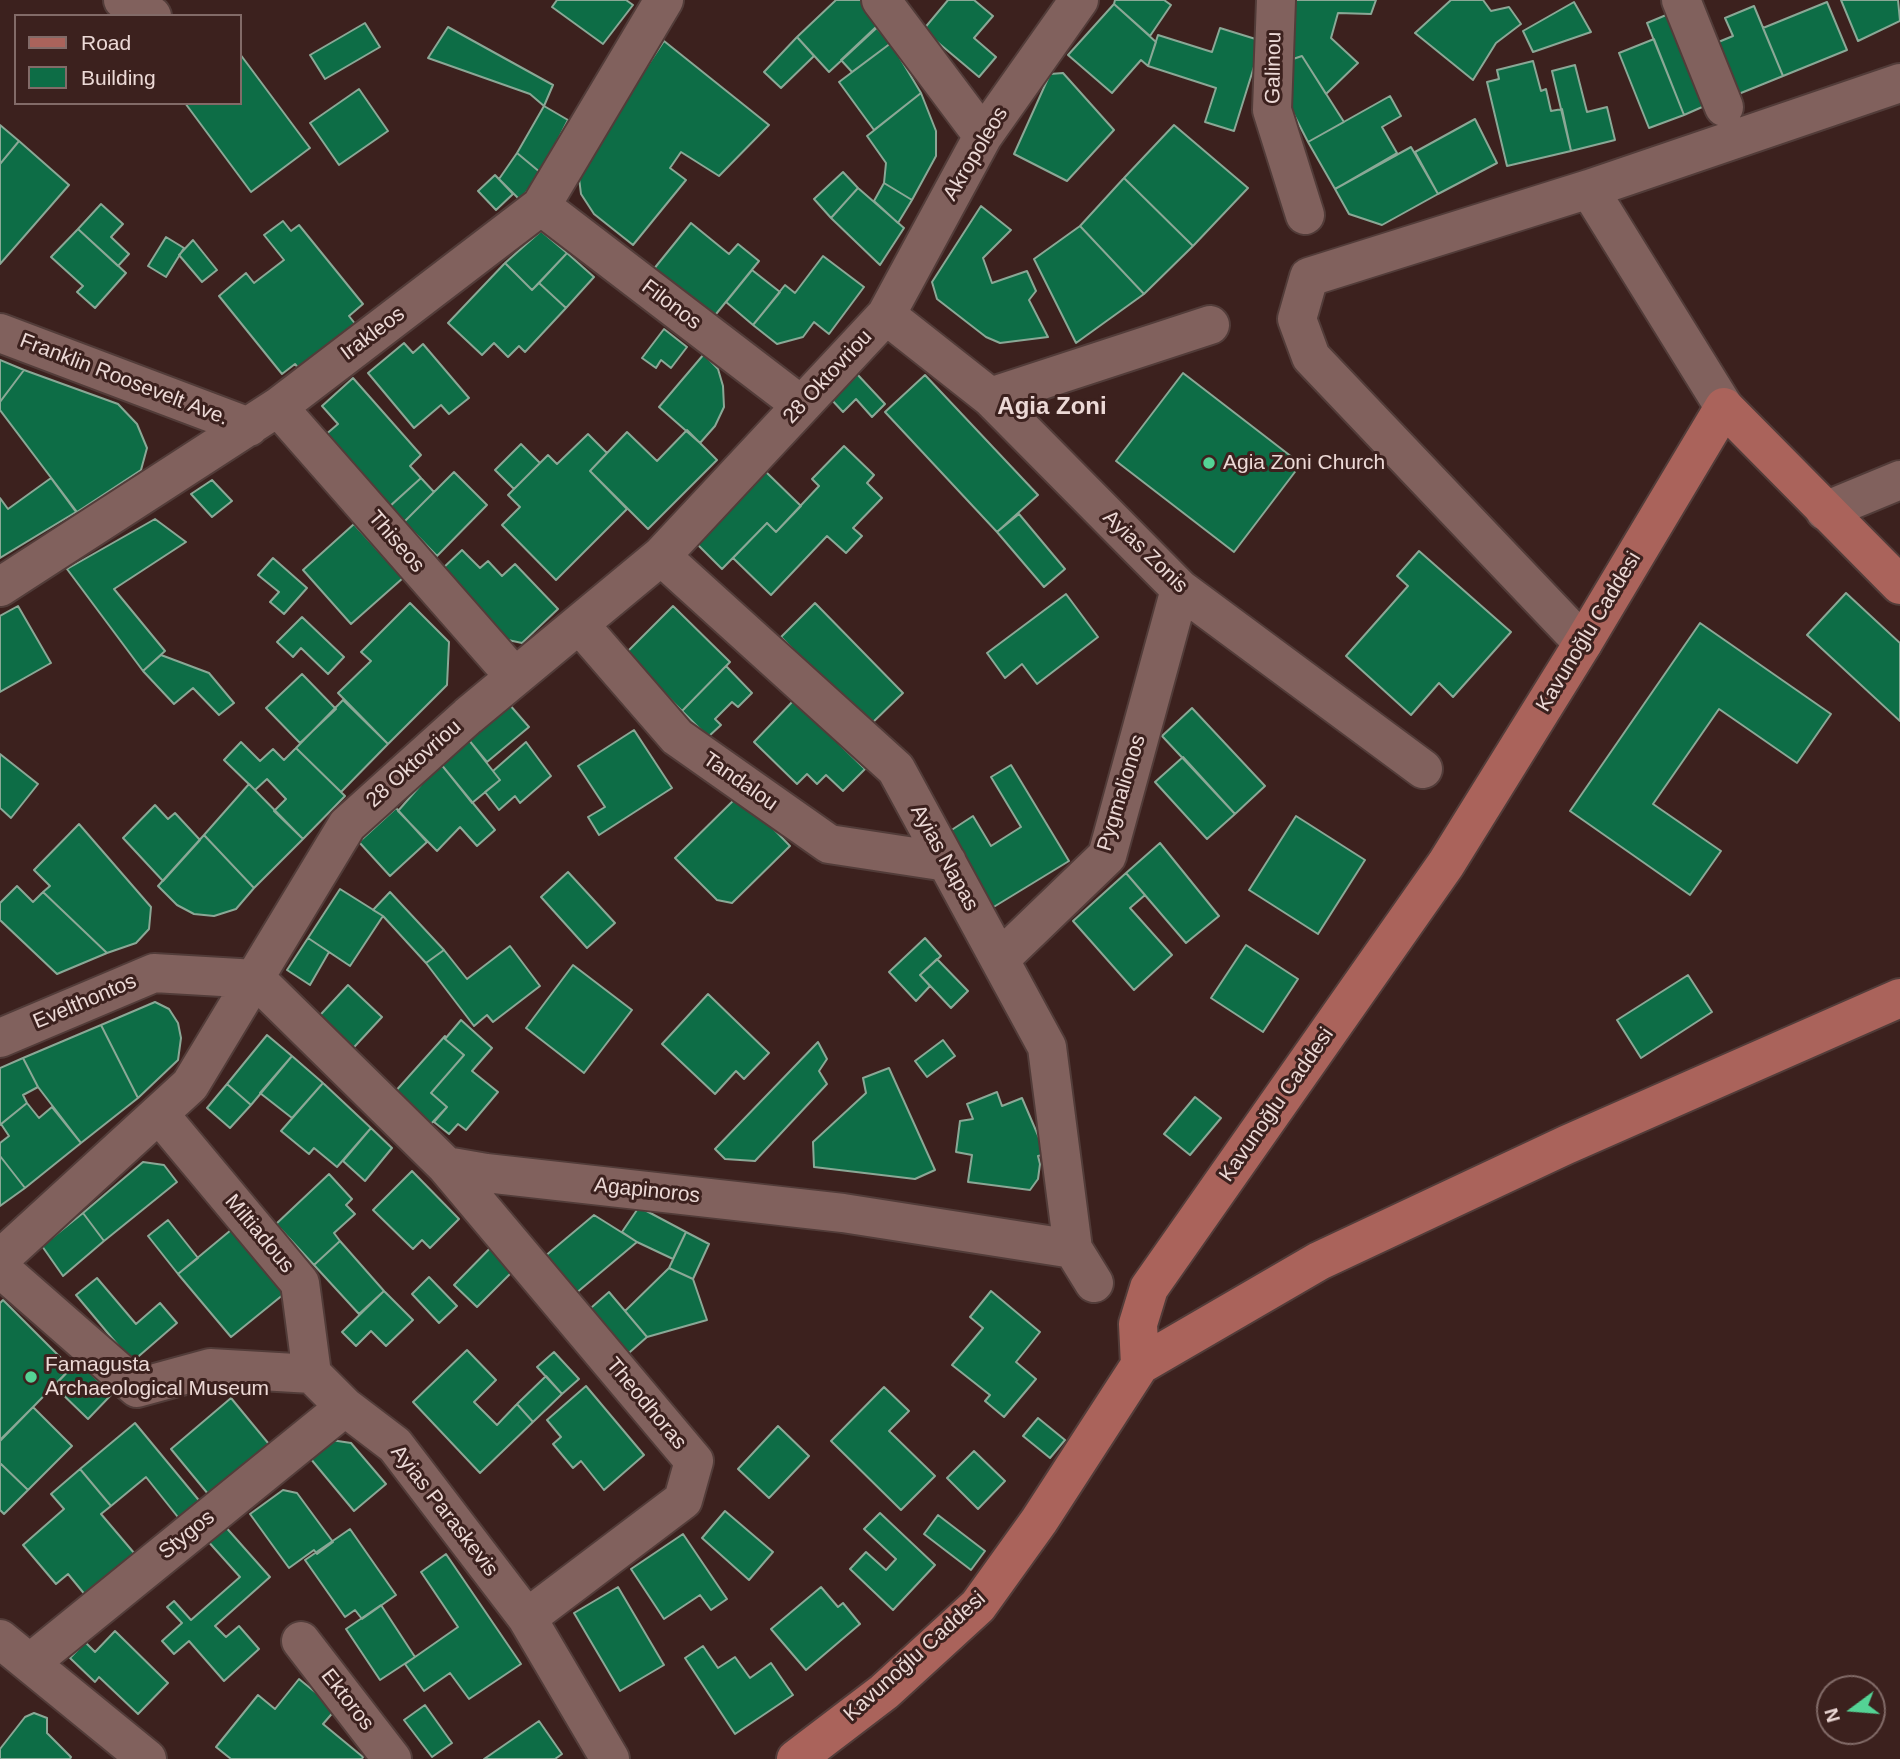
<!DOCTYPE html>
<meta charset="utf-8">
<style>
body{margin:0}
#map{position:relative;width:1900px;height:1759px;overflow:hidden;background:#3c211e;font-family:Arial,sans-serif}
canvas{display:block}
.legend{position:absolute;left:14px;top:14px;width:228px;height:91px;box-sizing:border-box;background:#3c211e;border:2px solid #826b68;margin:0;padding:9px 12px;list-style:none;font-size:21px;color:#ecd9d6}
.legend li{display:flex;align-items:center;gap:14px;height:35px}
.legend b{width:35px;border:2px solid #826b68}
.north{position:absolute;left:1816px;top:1675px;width:70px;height:70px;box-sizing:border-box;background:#3c211e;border:2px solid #826b68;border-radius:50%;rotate:254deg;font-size:19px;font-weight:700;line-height:28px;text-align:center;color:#ecd9d6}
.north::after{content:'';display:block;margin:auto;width:24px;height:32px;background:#54d395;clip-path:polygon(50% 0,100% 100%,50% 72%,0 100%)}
</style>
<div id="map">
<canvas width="1900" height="1759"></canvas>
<ul class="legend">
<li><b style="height:9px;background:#aa635b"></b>Road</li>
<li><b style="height:19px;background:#0d6d46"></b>Building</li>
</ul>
<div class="north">N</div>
</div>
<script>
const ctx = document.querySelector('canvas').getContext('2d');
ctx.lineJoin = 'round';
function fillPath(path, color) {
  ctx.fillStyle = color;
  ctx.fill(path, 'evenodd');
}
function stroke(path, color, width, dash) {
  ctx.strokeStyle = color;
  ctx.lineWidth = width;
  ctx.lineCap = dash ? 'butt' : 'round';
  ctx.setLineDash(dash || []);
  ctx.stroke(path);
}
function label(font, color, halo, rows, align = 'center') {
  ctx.font = font + ' Arial,sans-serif';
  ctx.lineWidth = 6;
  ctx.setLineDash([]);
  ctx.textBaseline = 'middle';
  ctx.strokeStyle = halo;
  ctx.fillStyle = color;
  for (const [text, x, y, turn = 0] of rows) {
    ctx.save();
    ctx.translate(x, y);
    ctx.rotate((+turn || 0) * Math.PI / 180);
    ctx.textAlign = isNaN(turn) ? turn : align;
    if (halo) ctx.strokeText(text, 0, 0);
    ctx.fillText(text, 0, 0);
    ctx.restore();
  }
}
const building = new Path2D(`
 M557,0H626L633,5L603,44L552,7Z
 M836,0H862L883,22L829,72L797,37Z
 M948,0H974L993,16L974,38L996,57L979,77L923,30Z
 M1115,0H1164L1171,5L1150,36L1114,4Z
 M1291,0H1376L1371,14L1338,13L1331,38L1358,63L1326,94L1302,56L1287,61Z
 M1451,0H1483L1491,11L1509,7L1521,24L1496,43L1473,80L1415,33Z
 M1841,0H1898L1900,21L1858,41Z
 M1574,2L1591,32L1533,52L1523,31Z
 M1827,2L1847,50L1783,76L1763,28Z
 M1114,4L1156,42L1148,66L1141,60L1112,93L1068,55Z
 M1754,6L1783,76L1736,95L1716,43L1733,36L1725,18Z
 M1671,13L1709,104L1684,115L1647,23Z
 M365,23L380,47L325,79L310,55Z
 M448,27L553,85L544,106L530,94L428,58Z
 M876,27L891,43L852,72L841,60Z
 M1220,28L1262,41L1234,131L1205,122L1216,88L1148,66L1158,35L1212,52Z
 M797,37L814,56L781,88L764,72Z
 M1654,39L1684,115L1649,128L1619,53Z
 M664,41L769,125L719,176L681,152L670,168L686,180L633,245L594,214L581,194L578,170Z
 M891,43L921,93L874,130L839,82Z
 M240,54L310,148L251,192L185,103H240Z
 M1302,56L1344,122L1308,142L1287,101V61Z
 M1533,61L1541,91L1546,89L1551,111L1562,109L1571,151L1507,166L1487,82L1499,79L1497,70Z
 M1575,65L1587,112L1607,107L1615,140L1571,151L1552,71Z
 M1063,73L1114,130L1067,181L1014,154L1050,74Z
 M359,89L388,131L339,165L310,123Z
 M921,93L936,131V156L912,200L884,183L886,163L867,136Z
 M1390,96L1401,116L1382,127L1397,153L1335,189L1308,142Z
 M544,106L568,120L541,173L517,153Z
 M1475,119L1497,163L1438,194L1415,152Z
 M0,125L19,141L0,164Z
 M1174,125L1248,188L1193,246L1124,178Z
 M19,141L69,185L0,264V164Z
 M1411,147L1438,194L1382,225L1349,214L1335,189Z
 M517,153L541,173L520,200L499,179Z
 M843,172L858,188L831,218L814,199Z
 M495,175L513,194L496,210L478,191Z
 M1124,178L1193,246L1144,294L1080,226Z
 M884,183L912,200L898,223L874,201Z
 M858,188L904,228L880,265L831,218Z
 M101,204L123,224L111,237L129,254L118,266L78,229Z
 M981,206L1011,230L983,258L992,283L1027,271L1036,291L1029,300L1048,337L1000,343L986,337L937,299L932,282Z
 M283,221L291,231L299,225L363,304L349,316L360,330L304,375L295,364L282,374L219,296L246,273L254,283L284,260L264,235Z
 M691,223L729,254L738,244L759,261L712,319L653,270Z
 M1080,226L1144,294L1076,343L1034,259Z
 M78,229L126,273L95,308L77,292L83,286L51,257Z
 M541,231L567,253L532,290L505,263Z
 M166,237L184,248L166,277L148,266Z
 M193,240L217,270L202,282L179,255Z
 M567,253L594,277L566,308L539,283Z
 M823,256L864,287L829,334L814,322L803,337L777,344L753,325L785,285L795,293Z
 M505,263L532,290L539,283L566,308L525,352L519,346L508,357L494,343L482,355L448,323Z
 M752,270L780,292L753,325L726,302Z
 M664,329L687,347L671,368L661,360L656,368L642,358Z
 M404,343L413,353L423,344L469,398L449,414L441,405L414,428L368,373Z
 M704,354L718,369L723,386L724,407L715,426L700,443L659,407Z
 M0,360L24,370L0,402Z
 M24,370L118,404L137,424L147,448L141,470L77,512L0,410V402Z
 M1183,373L1301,464L1234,552L1116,461Z
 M857,374L885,404L872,417L856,399L843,412L831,399Z
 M925,375L1038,495L997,532L885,412Z
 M353,378L421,455L410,466L421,478L388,508L324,436L338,424L322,406Z
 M687,430L717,460L648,529L590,471L627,432L657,461Z
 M588,434L607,453L590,471L627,509L556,580L502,525L520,507L508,495L548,455L557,464Z
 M521,444L540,463L514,489L495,470Z
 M844,446L874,475L867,483L882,498L853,528L862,536L846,553L827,536L771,595L733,558L767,523L776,532L819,486L812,479Z
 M765,471L801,506L776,532L767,523L722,569L696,543Z
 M454,472L487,505L437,556L404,522Z
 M51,478L76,512L0,558V498L8,509Z
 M421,478L434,492L404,522L390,506Z
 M212,480L232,501L212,517L191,494Z
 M1019,514L1065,569L1044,587L997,532Z
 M155,519L186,542L114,589L165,651L143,671L67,569Z
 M354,524L403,578L351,624L303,570Z
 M462,550L480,568L488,561L502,576L515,564L558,609L522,643L508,640L441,570Z
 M1419,551L1511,632L1453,697L1439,683L1411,715L1346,656L1408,586L1397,576Z
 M273,558L307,588L284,614L270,602L279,592L258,575Z
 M1846,593L1900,643V721L1807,635Z
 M1066,594L1098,637L1037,684L1022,664L1005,678L987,653Z
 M410,603L449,642L447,685L388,744L338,693L371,661L361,652Z
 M815,603L903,693L868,727L781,637Z
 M18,606L51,663L0,692V616Z
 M673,606L730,662L682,711L625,654Z
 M302,617L344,657L328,674L301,648L293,657L277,642Z
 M1700,623L1831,714L1797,763L1719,709L1653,804L1721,851L1690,895L1570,811Z
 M161,655L209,673L234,703L219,715L193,688L174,704L143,671Z
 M726,666L752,693L738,707L732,702L715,719L721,725L708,737L682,711Z
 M302,674L336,709L300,743L266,708Z
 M343,700L388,744L341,792L296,748Z
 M794,700L865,769L843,791L826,775L817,784L807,774L797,784L754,742Z
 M509,704L529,727L487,762L468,739Z
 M1192,708L1265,786L1235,814L1162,736Z
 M634,730L672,788L599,835L588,817L605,807L578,766Z
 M468,739L500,780L472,803L440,763Z
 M241,742L260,761L273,749L284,760L296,748L345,796L303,839L274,811L286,799L267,779L255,790L224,760Z
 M526,742L551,776L520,803L515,796L499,810L485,792L500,780L493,771Z
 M0,754L38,784L11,818L0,808Z
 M1183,757L1235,814L1207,839L1155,782Z
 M440,763L495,830L477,846L460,827L437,851L398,811Z
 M1011,765L1069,861L992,908L947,833L973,816L991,846L1021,827L991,777Z
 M249,784L303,839L254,888L204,835Z
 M740,794L790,846L732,903L717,900L675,858Z
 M155,805L168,819L175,813L200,840L163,881L123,838Z
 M396,808L427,842L390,876L359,842Z
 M1296,816L1365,860L1318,934L1249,890Z
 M79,824L151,907L149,929L136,943L107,953L43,892L50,886L34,870Z
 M204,835L254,888L236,909L214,916L194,914L177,905L158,886Z
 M1160,843L1219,916L1186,943L1126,873Z
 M568,872L615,923L587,948L541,897Z
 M1126,873L1145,895L1130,908L1172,955L1134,990L1073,921Z
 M17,886L33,902L43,892L107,953L57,974L0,920V903Z
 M340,889L383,916L350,966L308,938Z
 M390,892L444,950L426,963L383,916L373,910Z
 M308,938L329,952L310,985L287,970Z
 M925,938L941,956L920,975L930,986L916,1001L889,972Z
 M1246,945L1298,979L1263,1032L1211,998Z
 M510,946L540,986L493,1022L487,1015L474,1026L426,963L444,950L467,979Z
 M937,959L968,991L951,1008L920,975Z
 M573,965L632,1010L584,1073L526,1028Z
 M1688,975L1712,1012L1641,1058L1617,1020Z
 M348,985L382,1017L344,1058L310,1026Z
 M708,994L769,1053L744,1079L736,1071L715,1094L662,1044Z
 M155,1002L169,1009L178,1023L181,1038L178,1060L138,1098L101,1025Z
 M461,1020L492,1048L472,1071L498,1092L466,1130L458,1124L449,1134L434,1122L447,1107L431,1093L464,1055L445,1039Z
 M101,1025L138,1098L81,1143L38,1087L23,1058Z
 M267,1035L292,1056L251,1105L227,1084Z
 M445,1036V1039L464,1055L431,1093L447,1107L429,1126L393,1094Z
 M943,1040L955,1056L927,1077L915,1061Z
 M818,1042L827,1059L819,1071L827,1084L755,1161L725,1159L715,1149Z
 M292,1056L323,1083L292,1118L260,1093Z
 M23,1058L38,1087L23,1095L27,1103L0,1125V1068Z
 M889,1068L935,1170L915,1179L814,1167L813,1142L866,1093L863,1078Z
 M323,1083L371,1128L337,1167L314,1148L309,1154L281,1131Z
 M227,1084L251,1105L230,1128L207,1108Z
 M997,1092L1002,1106L1022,1098L1046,1154L1038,1156L1040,1164L1038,1179L1030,1190L968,1182L972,1155L956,1152L960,1121L973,1119L967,1104Z
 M1195,1097L1221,1118L1190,1155L1164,1134Z
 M27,1103L39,1118L52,1107L81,1143L25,1188L0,1156V1143L9,1136L1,1124Z
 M371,1128L392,1148L365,1181L343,1161Z
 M0,1156L25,1188L0,1206Z
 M143,1162L164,1165L177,1182L104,1241L83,1213Z
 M412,1171L459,1219L430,1248L422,1240L413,1249L373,1210Z
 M329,1174L352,1199L346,1205L355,1214L334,1233L340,1241L314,1265L276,1224Z
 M639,1207L686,1232L673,1259L637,1242L622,1232Z
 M83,1213L104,1241L63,1276L42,1246Z
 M594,1215L637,1242L575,1294L544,1257Z
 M168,1220L198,1258L178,1274L148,1236Z
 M231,1230L284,1294L231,1337L178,1274Z
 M686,1232L709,1244L693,1279L669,1268Z
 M500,1238L523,1261L477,1307L454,1285Z
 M340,1241L384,1291L359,1314L314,1265Z
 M669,1268L693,1279L707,1320L647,1337L625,1311Z
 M429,1277L457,1306L439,1323L412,1294Z
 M97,1278L136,1324L160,1303L177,1323L132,1362L76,1295Z
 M384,1291L413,1320L386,1346L371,1331L356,1346L342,1332Z
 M991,1291L1040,1332L1016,1362L1036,1379L1004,1417L985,1401L990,1395L952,1365L983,1328L970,1317Z
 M609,1292L647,1337L622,1359L584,1314Z
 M3,1300L71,1368L0,1441V1303Z
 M467,1350L496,1380L474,1402L497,1425L517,1404L533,1422L480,1473L413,1402Z
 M554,1352L579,1379L562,1394L537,1367Z
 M78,1361L112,1394L88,1419L54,1386Z
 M546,1376L562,1394L533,1422L517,1404Z
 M586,1386L644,1455L604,1490L581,1461L573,1468L553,1444L561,1437L547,1420Z
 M884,1387L909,1411L889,1431L935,1476L901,1510L831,1441Z
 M231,1398L273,1449L213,1500L171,1449Z
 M33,1407L72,1446L28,1490L0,1463V1440Z
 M1038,1418L1065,1440L1050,1458L1023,1436Z
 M135,1423L202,1504L181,1521L146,1477L111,1506L80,1469Z
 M778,1426L809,1456L769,1498L738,1469Z
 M331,1440L351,1443L386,1484L354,1511L310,1458Z
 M974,1451L1005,1481L978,1509L947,1478Z
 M0,1463L28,1490L4,1514L0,1510Z
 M80,1469L111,1506L101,1514L140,1560L91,1602L68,1574L56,1584L23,1545L64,1509L51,1494Z
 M283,1490L297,1493L333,1542L317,1554L314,1550L289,1568L250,1514Z
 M725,1511L773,1552L749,1580L702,1538Z
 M880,1513L935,1565L893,1610L850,1569L866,1552L886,1570L896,1559L864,1529Z
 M938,1515L985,1551L971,1570L924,1534Z
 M223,1524L270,1577L215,1626L226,1637L239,1626L259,1649L224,1681L189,1641L174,1654L162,1641L182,1623L167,1607L174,1601L191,1620L240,1577L206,1539Z
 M350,1529L396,1595L362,1619L355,1610L345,1617L305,1560Z
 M683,1534L727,1599L711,1610L700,1595L664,1619L631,1569Z
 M446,1554L521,1664L469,1699L450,1673L424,1691L405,1664L458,1627L421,1572Z
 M618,1587L664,1665L620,1691L574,1613Z
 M821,1587L838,1607L843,1603L860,1624L806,1670L771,1629Z
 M381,1605L415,1657L380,1680L346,1629Z
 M115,1631L168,1683L138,1714L99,1677L95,1682L70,1658L85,1642L95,1652Z
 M703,1646L718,1668L735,1657L750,1678L771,1663L793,1695L735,1734L685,1658Z
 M299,1679L336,1709L323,1724L363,1757L362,1759H231L216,1747L258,1695L275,1709Z
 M425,1705L452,1743L432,1757L404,1720Z
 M34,1713L47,1718V1733L71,1757L70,1759H0V1749L25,1717Z
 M539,1721L562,1754L555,1759H484Z`);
fillPath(building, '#0d6d46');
stroke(building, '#8aa896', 2);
const minor = new Path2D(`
 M123,0L152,16
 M881,0L983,136
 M1276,0L1272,110L1305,215
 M1681,0L1724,107
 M1589,189L1724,407
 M541,206L801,405
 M886,315L990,397L1180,589L1423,769
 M0,333L249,427
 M990,397L1210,325
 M278,407L515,677
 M1825,511L1900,480
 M661,556L896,769L1047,1047L1073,1249
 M0,587L278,407L541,206L664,0
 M579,624L677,737L829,844L947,862
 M1583,643L1311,357L1297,319L1309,277L1589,189L1900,83
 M1000,959L1107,856L1180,589
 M0,1038L154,973L256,979L446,1166L486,1173L843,1213L1073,1249L1094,1283
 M159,1114L300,1283L312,1374
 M446,1166L694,1461L683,1500L527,1618
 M0,1259L190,1085L347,825L468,716L661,556L886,315L983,136L1079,0
 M0,1268L137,1388L210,1368L312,1374L345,1407L395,1445L527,1618L610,1759
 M0,1639L147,1759
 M301,1641L392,1759
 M30,1663L345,1407`);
const major = new Path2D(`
 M1140,1365L1319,1261L1566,1145L1900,998
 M796,1759L884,1692L978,1606L1039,1521L1140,1365L1138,1324L1149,1288L1446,864L1583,643L1724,407L1900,585`);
stroke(minor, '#523c39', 42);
stroke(major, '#523c39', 42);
stroke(minor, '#81615d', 38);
stroke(major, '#aa635b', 38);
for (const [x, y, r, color] of [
 [1209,463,7,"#54d395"],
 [31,1377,7,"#54d395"]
]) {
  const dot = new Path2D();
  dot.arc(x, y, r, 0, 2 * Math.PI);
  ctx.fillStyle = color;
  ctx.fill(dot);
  stroke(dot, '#3c211e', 2.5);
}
label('21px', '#ecd9d6', '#3c211e', [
 ["Galinou",1274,68,-89],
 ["Akropoleos",976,154,-59],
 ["Filonos",671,305,37],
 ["Irakleos",373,334,-37],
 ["28 Oktovriou",828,377,-47],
 ["Franklin Roosevelt Ave.",124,380,21],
 ["Thiseos",396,542,49],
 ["Ayias Zonis",1145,552,44],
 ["Kavunoğlu Caddesi",1589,632,-59],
 ["28 Oktovriou",414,764,-42],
 ["Tandalou",740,782,35],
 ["Pygmalionos",1122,793,-73],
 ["Ayias Napas",944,858,61],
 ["Evelthontos",85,1002,-23],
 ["Kavunoğlu Caddesi",1277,1105,-55],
 ["Agapinoros",647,1191,6],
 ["Miltiadous",259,1234,50],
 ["Theodhoras",646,1404,50],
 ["Ayias Paraskevis",444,1511,52],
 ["Stygos",187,1535,-39],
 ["Kavunoğlu Caddesi",915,1657,-42],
 ["Ektoros",347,1700,52]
]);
label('21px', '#ecd9d6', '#3c211e', [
 ["Agia Zoni Church",1223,463],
 ["Famagusta",45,1365],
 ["Archaeological Museum",45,1389]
], 'left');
label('bold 24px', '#ecd9d6', '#3c211e', [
 ["Agia Zoni",1052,407]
]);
</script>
